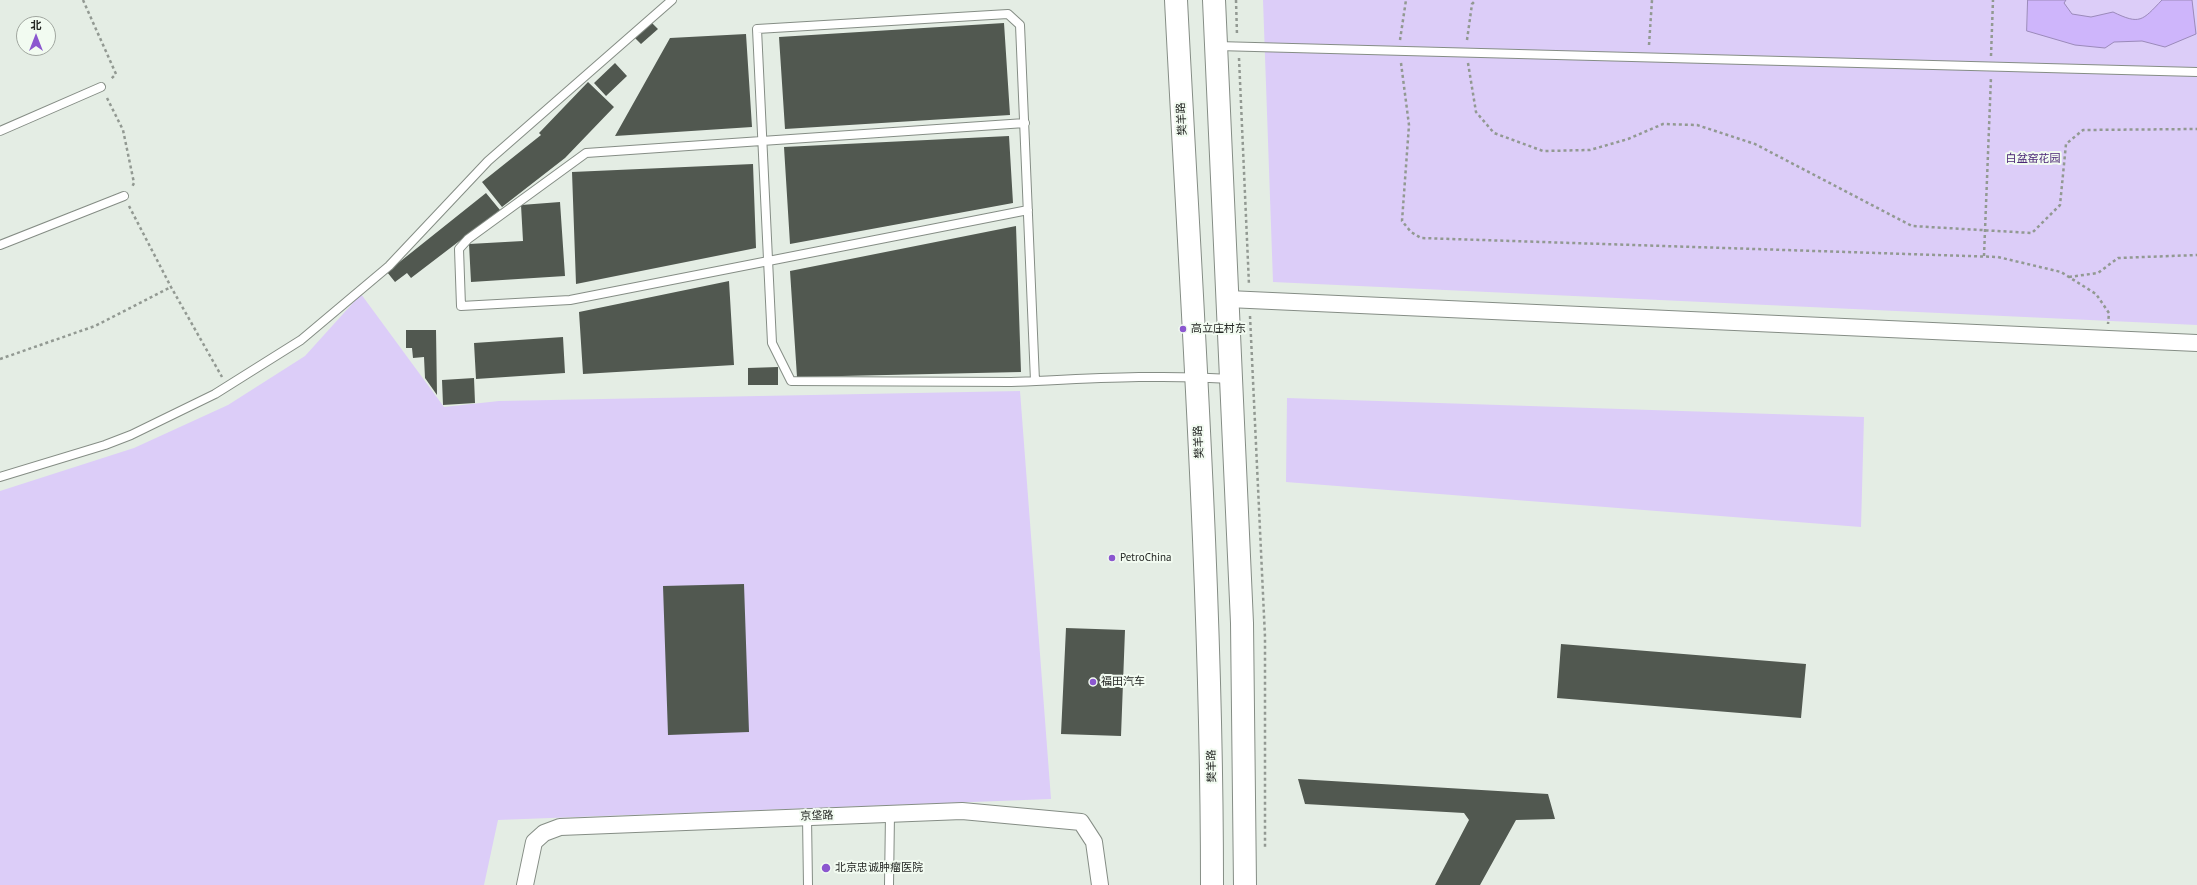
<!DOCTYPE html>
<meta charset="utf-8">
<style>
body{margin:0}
#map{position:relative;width:2197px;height:885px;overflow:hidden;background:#e4ede4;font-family:"PT Sans","Noto Sans SC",sans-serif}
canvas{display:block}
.north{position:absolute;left:16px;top:16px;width:40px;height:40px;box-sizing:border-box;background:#f2fbf1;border:1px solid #a0a69f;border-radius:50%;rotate:0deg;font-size:11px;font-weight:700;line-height:16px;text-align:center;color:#242724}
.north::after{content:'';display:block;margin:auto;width:14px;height:18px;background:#8b57cf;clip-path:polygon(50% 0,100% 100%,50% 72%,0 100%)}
</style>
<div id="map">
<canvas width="2197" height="885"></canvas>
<div class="north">北</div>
</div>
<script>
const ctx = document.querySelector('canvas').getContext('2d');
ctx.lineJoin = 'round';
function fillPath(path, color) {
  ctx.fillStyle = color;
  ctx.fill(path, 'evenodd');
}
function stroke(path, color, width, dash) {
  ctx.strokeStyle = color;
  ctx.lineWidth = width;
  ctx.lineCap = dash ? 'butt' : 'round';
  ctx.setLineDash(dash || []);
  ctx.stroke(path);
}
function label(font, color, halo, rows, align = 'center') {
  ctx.font = font + ' "PT Sans","Noto Sans SC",sans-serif';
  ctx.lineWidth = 4;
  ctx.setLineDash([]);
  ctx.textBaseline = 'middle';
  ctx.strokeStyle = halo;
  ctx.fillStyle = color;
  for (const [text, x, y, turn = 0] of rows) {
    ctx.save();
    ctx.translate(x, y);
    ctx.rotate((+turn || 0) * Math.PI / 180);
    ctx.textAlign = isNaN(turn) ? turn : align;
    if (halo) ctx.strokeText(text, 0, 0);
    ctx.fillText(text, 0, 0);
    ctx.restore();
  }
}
fillPath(new Path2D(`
 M1263,0H2197V325L1273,282Z
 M361,294L444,407L499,401L1020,391L1051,799L498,820L484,885H0V491L134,448L228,405L305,356Z
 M1287,398L1864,417L1861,527L1286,482Z`), '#dccdf8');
const water = new Path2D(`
 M2028,0H2066L2064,3L2072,14L2091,17L2113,12C2140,25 2142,21 2162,0H2192L2196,34L2165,47L2142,41L2114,42L2105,48L2075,45L2027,31Z`);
fillPath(water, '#ceb5fb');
stroke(water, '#9b8aba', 1);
fillPath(new Path2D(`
 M652,23L658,29L641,44L635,38Z
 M1004,23L1010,115L785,129L779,37Z
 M746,34L752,127L615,136L670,38Z
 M615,63L627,76L606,96L594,83Z
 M588,82L614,107L565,158L502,207L482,182L541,135L539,133Z
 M1009,136L1013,203L790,244L784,147Z
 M753,164L756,248L576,284L572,172Z
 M486,193L500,210L411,278L407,273L395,282L387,272Z
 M560,202L565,276L471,282L469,244L523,241L521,205Z
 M1016,226L1021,372L797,377L790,271Z
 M729,281L734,365L583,374L579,312Z
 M406,330H436L437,395L425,378L424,357L413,358L412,348H406Z
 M563,337L565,373L476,379L474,343Z
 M778,367V385H748V368Z
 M474,378L475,403L443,405L442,380Z
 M744,584L749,732L668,735L663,586Z
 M1066,628L1125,630L1121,736L1061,734Z
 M1561,644L1806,664L1801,718L1557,698Z
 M1298,779L1548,794L1555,819L1516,820L1480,885H1435L1469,820L1464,813L1305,804Z`), '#515850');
const lane = new Path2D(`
 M1217,46L2197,72
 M1025,123L586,153L468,239L459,249L461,306L570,300L1028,210
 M0,131L101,87
 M0,245L124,196
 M1035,381L1020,25L1008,14L757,29L772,343L791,381L1011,382C1084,379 1157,374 1231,379
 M0,477L105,445L131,435L215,394L301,340L389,266L488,161L672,0
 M807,817L808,885
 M889,885L890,814`);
const street = new Path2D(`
 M1228,299L2197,343
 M525,885L534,842L544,833L560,827L962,811L1081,822L1094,842L1100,885`);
const secondary = new Path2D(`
 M1176,0C1191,295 1212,590 1212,885
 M1214,0L1242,623L1245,885`);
stroke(lane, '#858d85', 10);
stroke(street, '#858d85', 18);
stroke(secondary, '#858d85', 24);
stroke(new Path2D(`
 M83,0L116,74L110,80
 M1236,0L1237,35
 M1400,40L1406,0
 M1467,40L1472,4L1476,0
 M1649,45L1652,0
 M1991,56L1993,0
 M1239,58L1249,285
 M1401,63L1409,125L1402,221L1411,232L1421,238L1998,257L2061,272L2096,294L2109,313L2108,324
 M1468,63L1476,112L1494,133L1543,151L1590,150L1628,139L1663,124L1697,125L1755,144L1912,226L2032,233L2060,205L2066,144L2083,130L2197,129
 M107,98L123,130L134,183L132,187
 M129,206L171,287L222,377
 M1984,256L1991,77
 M2069,277L2098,273L2118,258L2197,255
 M1250,316L1265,637V849
 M0,359L95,326L171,287`), '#929992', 2.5, [3, 3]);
stroke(lane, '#fff', 8);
stroke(street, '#fff', 16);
stroke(secondary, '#fff', 22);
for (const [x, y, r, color] of [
 [1183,329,4,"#8b57cf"],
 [1112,558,4,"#8b57cf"],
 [1093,682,4,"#8b57cf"],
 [826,868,5,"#8b57cf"]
]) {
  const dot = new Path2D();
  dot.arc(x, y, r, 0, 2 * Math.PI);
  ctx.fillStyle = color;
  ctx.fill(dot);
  stroke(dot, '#f2fbf1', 1.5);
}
label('11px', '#242724', '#f2fbf1', [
 ["樊羊路",1182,119,-93],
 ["樊羊路",1199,442,-93],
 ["樊羊路",1212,766,-91],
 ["京垡路",817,816,-2]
]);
label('11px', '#4b2776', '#f2fbf1', [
 ["白盆窑花园",2033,159]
]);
label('11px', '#242724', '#f2fbf1', [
 ["高立庄村东",1191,329],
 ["PetroChina",1120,558],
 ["福田汽车",1101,682],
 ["北京忠诚肿瘤医院",835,868]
], 'left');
</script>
